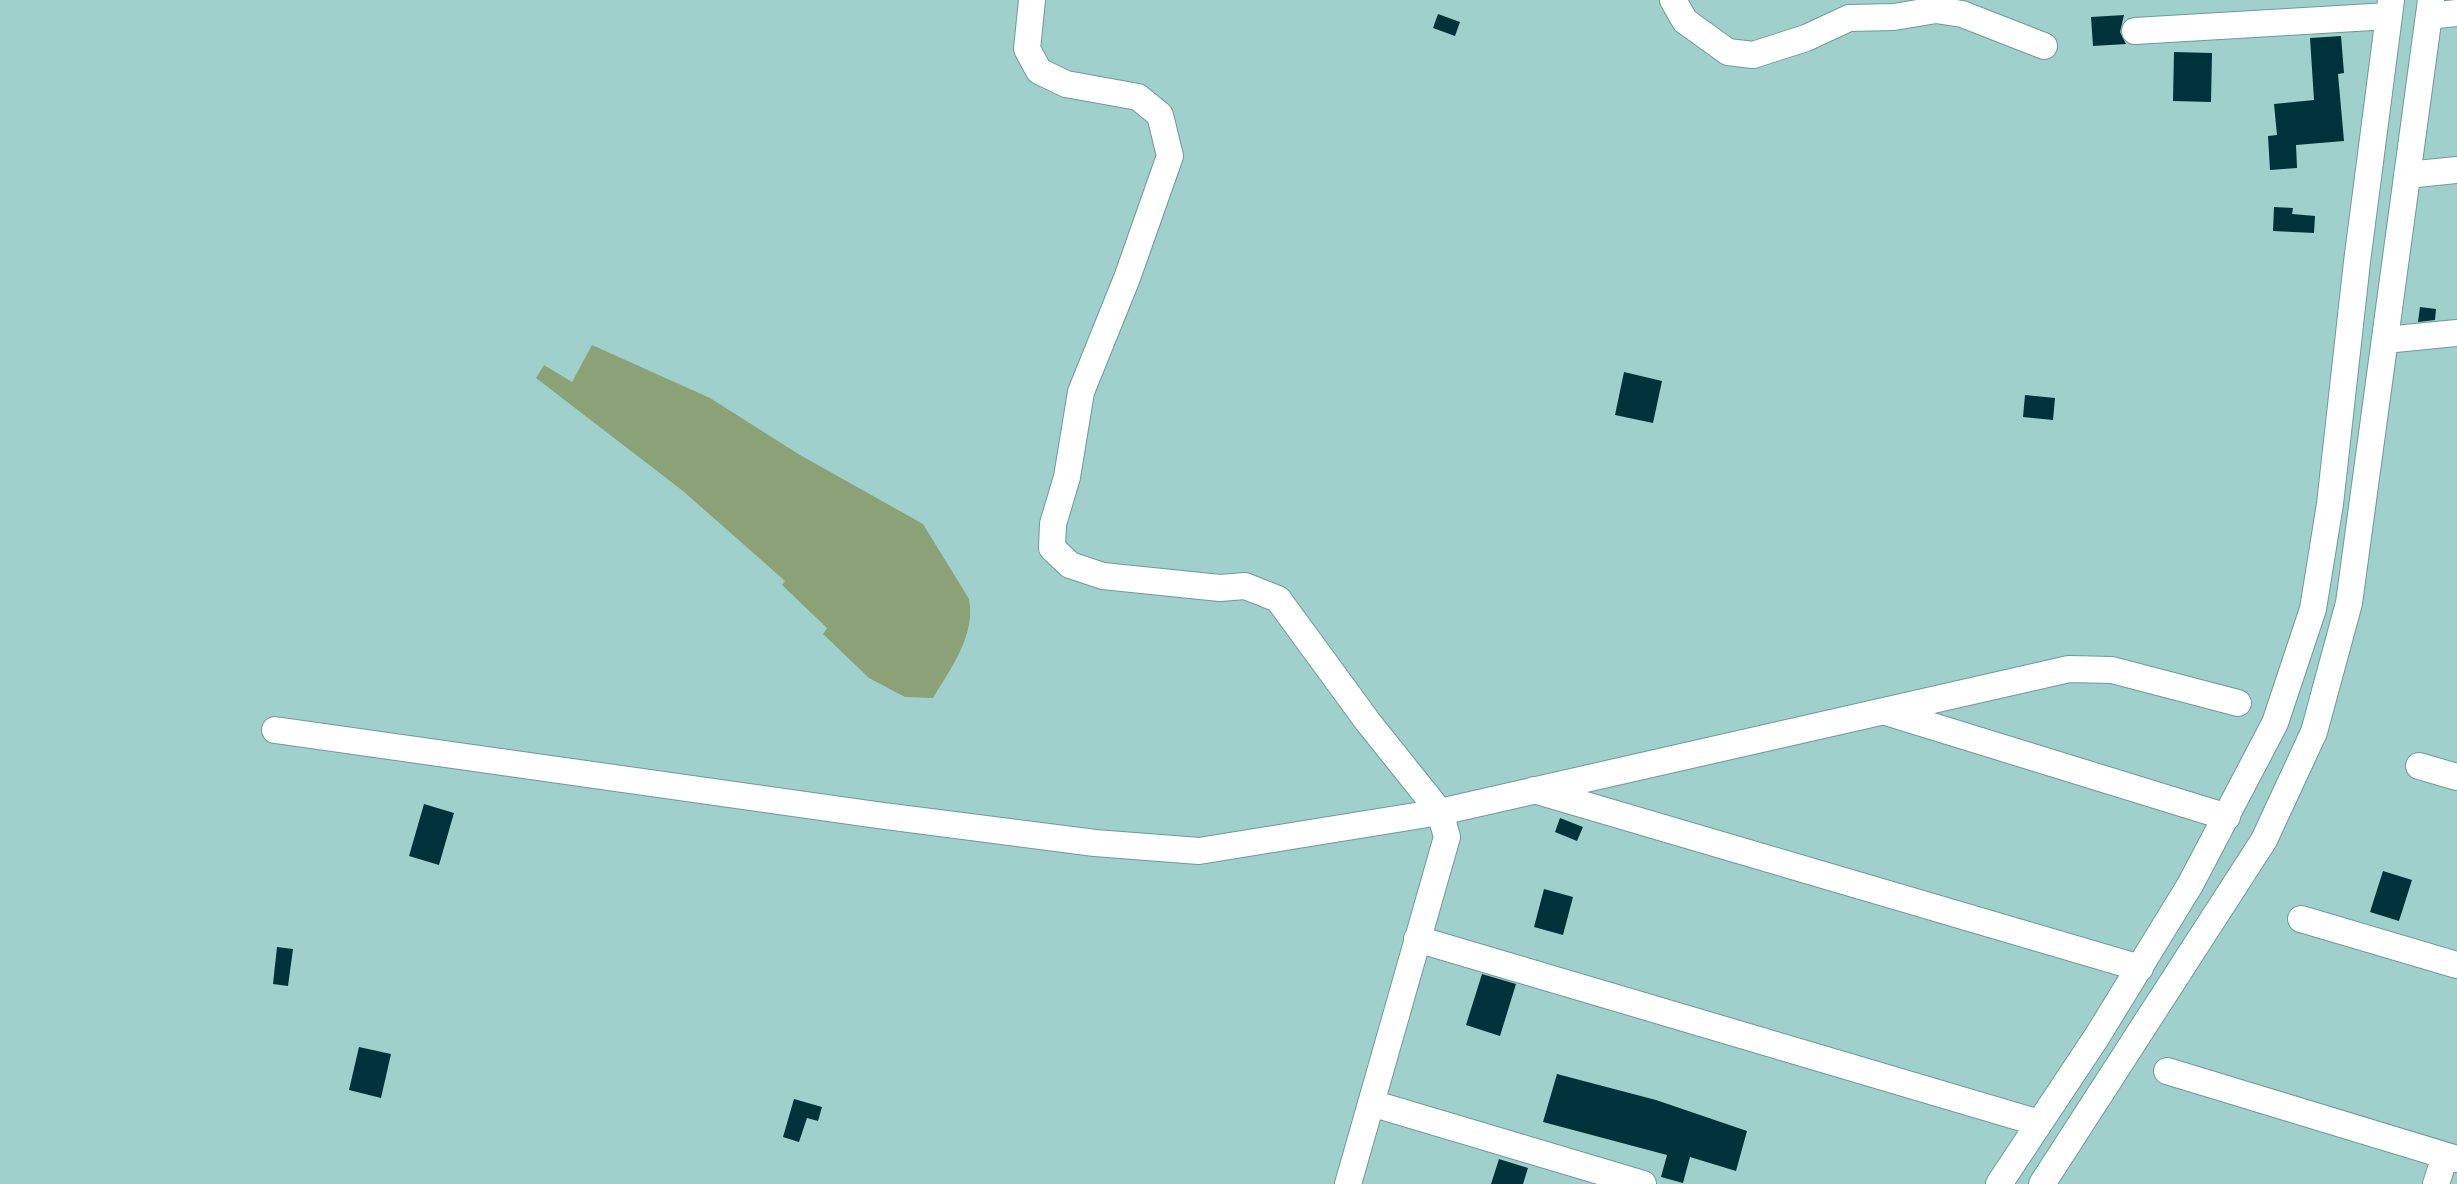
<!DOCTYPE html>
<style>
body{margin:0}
canvas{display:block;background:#9fd0cc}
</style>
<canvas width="2457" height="1184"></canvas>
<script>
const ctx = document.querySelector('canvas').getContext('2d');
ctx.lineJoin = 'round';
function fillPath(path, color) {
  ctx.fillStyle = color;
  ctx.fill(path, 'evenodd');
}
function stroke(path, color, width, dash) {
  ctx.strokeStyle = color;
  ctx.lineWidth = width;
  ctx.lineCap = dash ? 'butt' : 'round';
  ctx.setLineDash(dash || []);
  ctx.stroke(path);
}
fillPath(new Path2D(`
 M592,345L710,398L800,455L923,524L969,599C976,635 951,668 933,698L905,697L869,678L823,634L827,628L782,585L785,581L683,491L536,378L544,365L572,382Z`), '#8aa275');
fillPath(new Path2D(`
 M1438,14L1460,22L1455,36L1433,28Z
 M2124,15L2120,32L2126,44L2093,46L2091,17Z
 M2341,36L2344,73L2338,74L2344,141L2296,145L2297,168L2270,170L2268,136L2277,135L2274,104L2314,100L2310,38Z
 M2174,52L2212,53L2211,102L2173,101Z
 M2274,207L2293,208L2292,214L2315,216L2314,233L2273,231Z
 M2420,307L2436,309L2435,320L2418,322Z
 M1624,372L1662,381L1653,423L1615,415Z
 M2025,395L2055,398L2053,420L2023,417Z
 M424,804L454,813L439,865L409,856Z
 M1560,818L1583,827L1577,841L1555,832Z
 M2383,871L2412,880L2399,921L2370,912Z
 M1544,889L1573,897L1563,935L1534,927Z
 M277,947L293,949L288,986L273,984Z
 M1482,974L1516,984L1500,1036L1466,1025Z
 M359,1047L391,1054L381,1098L349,1090Z
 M1557,1074L1656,1100L1747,1131L1736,1171L1690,1157L1683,1183L1661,1177L1667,1155L1543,1122Z
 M794,1099L822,1107L818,1121L807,1118L799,1142L783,1137Z
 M1499,1159L1528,1168L1523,1184H1491Z`), '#00323a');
const minor = new Path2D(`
 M1032,0L1027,49L1039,71L1066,84L1138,97L1160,115L1170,156L1127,278L1081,392L1067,477L1053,524L1052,548L1070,565L1103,576L1220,588L1245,586L1278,599L1368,722L1440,812L1447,837L1348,1184
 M1673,0L1685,21L1728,52L1753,55L1806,38L1849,18L1894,17L1936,10L1962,14L2044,46
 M2429,16L2457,13
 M2135,31L2389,16
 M2407,175L2457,170
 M2385,340L2457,333
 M1883,711L2227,817
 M275,730L877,815L1095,843L1199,851L1440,812L2069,669L2112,670L2238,703
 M2419,766L2457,777
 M1534,790L2140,968
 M2301,919L2457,965
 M1417,939L2039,1123
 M2167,1071L2457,1159
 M1371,1103L1643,1184
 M1999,1184L2096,1038L2190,885L2275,723L2313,609L2330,504L2357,262L2391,0
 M2042,1184L2264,840L2314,732L2349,603L2431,0
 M2436,1184L2445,1156`);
stroke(minor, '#6c9b98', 28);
stroke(minor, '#fff', 26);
</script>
